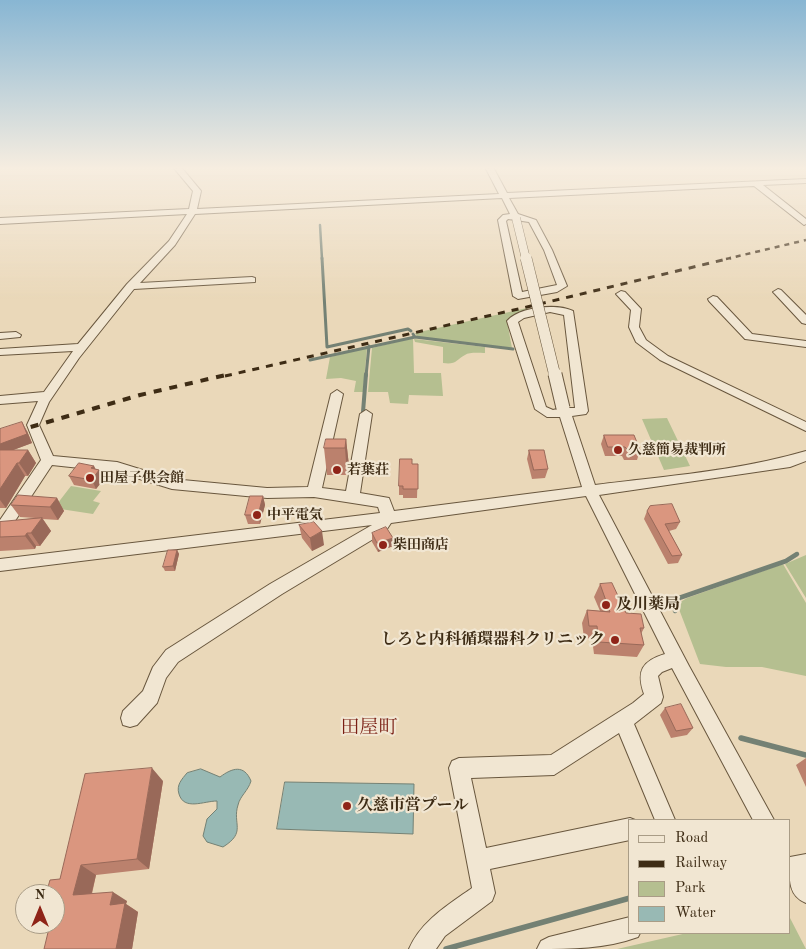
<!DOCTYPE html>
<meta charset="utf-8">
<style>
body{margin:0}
#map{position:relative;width:806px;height:949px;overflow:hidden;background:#ead8b9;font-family:"Old Standard TT",serif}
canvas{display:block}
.legend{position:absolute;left:628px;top:819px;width:162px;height:115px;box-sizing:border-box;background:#f1e6d2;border:1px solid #a99c86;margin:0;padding:6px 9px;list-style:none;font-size:15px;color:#3e2c15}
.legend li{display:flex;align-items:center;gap:10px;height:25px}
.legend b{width:25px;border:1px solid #a99c86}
.north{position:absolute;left:15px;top:884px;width:50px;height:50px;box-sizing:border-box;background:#f1e6d2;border:1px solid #a99c86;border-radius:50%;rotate:0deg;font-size:14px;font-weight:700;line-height:20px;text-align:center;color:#3e2c15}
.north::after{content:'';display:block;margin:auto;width:18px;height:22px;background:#8f2418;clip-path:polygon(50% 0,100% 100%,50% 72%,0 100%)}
</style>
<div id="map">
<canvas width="806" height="949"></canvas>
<ul class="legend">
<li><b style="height:6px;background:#f1e6d2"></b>Road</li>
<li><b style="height:6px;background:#3e2c15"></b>Railway</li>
<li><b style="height:14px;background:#b5bf90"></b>Park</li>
<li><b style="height:14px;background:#98b9b4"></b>Water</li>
</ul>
<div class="north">N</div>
</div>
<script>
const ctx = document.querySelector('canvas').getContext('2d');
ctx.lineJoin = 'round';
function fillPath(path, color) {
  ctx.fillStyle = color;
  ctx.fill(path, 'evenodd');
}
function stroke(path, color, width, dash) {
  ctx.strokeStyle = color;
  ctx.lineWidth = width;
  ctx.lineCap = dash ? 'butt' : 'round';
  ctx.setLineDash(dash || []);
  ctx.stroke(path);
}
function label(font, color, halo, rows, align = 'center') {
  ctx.font = font + ' "Old Standard TT","Noto Serif JP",serif';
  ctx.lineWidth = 4.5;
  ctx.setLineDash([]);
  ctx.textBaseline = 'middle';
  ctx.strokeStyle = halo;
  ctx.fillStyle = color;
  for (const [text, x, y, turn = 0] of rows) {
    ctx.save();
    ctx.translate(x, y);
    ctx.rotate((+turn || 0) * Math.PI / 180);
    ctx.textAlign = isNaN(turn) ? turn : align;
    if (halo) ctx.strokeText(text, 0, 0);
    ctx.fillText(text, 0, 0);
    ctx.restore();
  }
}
fillPath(new Path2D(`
 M527,308V311L516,314L507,321L512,348L417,337L415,333Z
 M413,338L414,373H441L443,396L409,395L408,404L390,403L388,392H368L372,348Z
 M414,339L485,347V353C479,353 469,352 465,355C456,360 456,365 443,363V347L415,342Z
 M367,348L363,392H354L356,381L341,378L326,379L330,357Z
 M667,418L690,466L664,470L642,419Z
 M71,486L101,491L93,501L100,503L93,514L54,508Z
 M806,555V598L785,564Z
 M783,564L806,603V676L762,667H726L700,664L677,604L687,598Z
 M790,918L806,949H617L687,933H790Z`), '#b5bf90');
const water = new Path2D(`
 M201,769L220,777C232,768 244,764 251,781C248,791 240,796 238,805C232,824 247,832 223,847L207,842L203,836L207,819L217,809V801C204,801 184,811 179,794C176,785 182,779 187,773Z
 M285,782L414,784L413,834L277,829Z`);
fillPath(water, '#98b9b4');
stroke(water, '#748174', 1);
stroke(new Path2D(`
 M320,225L322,259`), '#748174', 2.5);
stroke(new Path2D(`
 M322,258L327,347L408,329L411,331
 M413,334L415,337L513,349
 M310,360L415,337
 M366,376L369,346`), '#748174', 3);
stroke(new Path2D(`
 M363,412L366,374`), '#748174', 4);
stroke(new Path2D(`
 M675,611L679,598L786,561L797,554`), '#748174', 4.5);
stroke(new Path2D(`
 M741,738L806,755
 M446,949L630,898`), '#748174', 5.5);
const minor = new Path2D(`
 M173,167H181L201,191L197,209L499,194L485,167H493L507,193L806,179V183L763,185L806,219V224L804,225L754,186L509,198L518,214L536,220L552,250L567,286L557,292L518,299L513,296L498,220L503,215L510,214L502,198L195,214L175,245L140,283L252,277L255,278V282L134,289L79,358L49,402L39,425L53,456L117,462L172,479L267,488L308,487L331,394L337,390L343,394L322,488L346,491L360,414L366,410L372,414L360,493L389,498L394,511L582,487L560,417H547L535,409L507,321C519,307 556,303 573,311L588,411L586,414L572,416L595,485C665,476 738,471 806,451V461L790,467L599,495L689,666L774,820H753L672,668L662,672L658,676L663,697L661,703L634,724L675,820H655L619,733L554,775L471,778L486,848L630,818L635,820H630V840L490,869L495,893L492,901L445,936L436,949H409C421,921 448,905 472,888L449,768L452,761L459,758L551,755L633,703L644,694C636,671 642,661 665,654L586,496L391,523L385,532L282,594L178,662L166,678L157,703L137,725L130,727L123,725L121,718L123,711L143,691L153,667L166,650L270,584L372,525L0,571V559L380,513L378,507L314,497L267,498L172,489L117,472L52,465L5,536L0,538V520L41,460L27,425L38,401L0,404V396L44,392L73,351L0,355V349L78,344L127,284L169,241L187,214L0,224V218L189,209L193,191ZM508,219L529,222L544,250L557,285L522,292L506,221ZM550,312L564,315L575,408H569L563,404L559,405L557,409L553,410L546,407L518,322L524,318Z
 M778,289L781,290L806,315V324L802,323L775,294L773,292Z
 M621,291L625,292L641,309L639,327L646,340L668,356L806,422V431L660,360L636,342L629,327L631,310L616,294Z
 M713,296L717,297L752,334L806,341V347L745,339L709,301L708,299Z
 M16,332L21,335L20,337L0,339V333Z
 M806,854V903C786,895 790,875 790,857Z
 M630,917V933H640L638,937C605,949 572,949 537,949L541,941L549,937Z`);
stroke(minor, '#69573e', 2);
fillPath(minor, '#f1e6d2');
stroke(new Path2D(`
 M726,259L806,240`), '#3e2c15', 2.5, [5, 5]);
stroke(new Path2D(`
 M225,376L527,307L731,258`), '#3e2c15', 3, [7, 7]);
stroke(new Path2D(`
 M0,436L140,395L230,374`), '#3e2c15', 4, [8, 8]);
const minorBridgeFar2 = new Path2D(`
 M516,218L526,259`);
const minorBridgeFar1 = new Path2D(`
 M526,258L555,376`);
const minorBridge = new Path2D(`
 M555,374L563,408`);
stroke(minorBridgeFar2, '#69573e', 9, []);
stroke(minorBridgeFar1, '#69573e', 12, []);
stroke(minorBridge, '#69573e', 15, []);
stroke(minorBridgeFar2, '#f1e6d2', 8);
stroke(minorBridgeFar1, '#f1e6d2', 11);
stroke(minorBridge, '#f1e6d2', 13);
fillPath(new Path2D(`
 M0,429L27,431L32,443L13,450H28L36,463L28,476H25L6,508H0Z
 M604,435L640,450L637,460H624L622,456H605L601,444Z
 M346,439L349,466L347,475H327L324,448Z
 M529,450L548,469L545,478L532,479L527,459Z
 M412,464H418L417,498H403V495H399V486Z
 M94,466L95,469L99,470L104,479L96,489L74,485L69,476Z
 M263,496L265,505L260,524H248L245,515Z
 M57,498L64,511L58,520L43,519L51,531L40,546H36L35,549L0,551V522L35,518L20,517L11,505Z
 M647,511L680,522L676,529L669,531L682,555L678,563L668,564L644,519Z
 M299,525L324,545L312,551L302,538Z
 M372,533L393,546L378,552L372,542Z
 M177,550L179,554L175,571H165L163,567Z
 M600,584L626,613L644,628L641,634L644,645L637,657L594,654L592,639L584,638L582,623L587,610L600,611L594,597Z
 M665,708L693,728L687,735L671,738L660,715Z
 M806,758V787L796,765Z
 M163,781L149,869L96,875L92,894L127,901L126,904L138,912L132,949H44L55,924L60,879Z`), '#bb816d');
fillPath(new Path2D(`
 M22,422L27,431L32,443L0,455V444Z
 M346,439L349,466L347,475L345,448Z
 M28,450L36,463L28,476L19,463Z
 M17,463L25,476L6,508L0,500V489Z
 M94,466L97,472L99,470L104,479L96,489L92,480L91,468Z
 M263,496L265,505L260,524L258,515Z
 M57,498L64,511L58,520L50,507Z
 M42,518L51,531L40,546L31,533Z
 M322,531L324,545L312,551L310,538Z
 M27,533L36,546L35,549L25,536Z
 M393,538V546L378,552L377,543Z
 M177,550L179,554L175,571L173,566Z
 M152,768L163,781L149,869L137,859Z
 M81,865L96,875L89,904L73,895Z
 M113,892L127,901L126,904L138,912L132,949H116L110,905Z`), '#996959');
const building = new Path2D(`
 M22,422L27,434L0,444V429Z
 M604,435H634L640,450H628L625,447H608Z
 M326,439H346L345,448H324Z
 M0,450H28L19,463H17L0,489Z
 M529,450H544L548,469L534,470Z
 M400,459H412V464H418V489H403V486H399Z
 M79,463L94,466L91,468L99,470L92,480L69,476Z
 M18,495L57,498L50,507L11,505Z
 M250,496H263L258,515H245Z
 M672,504L680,522L665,524L682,555L672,556L647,511L650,506Z
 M42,518L31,533H27L25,536L0,537V522Z
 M314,522L322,531L310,538L299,525Z
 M386,527L393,538L377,543L372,533Z
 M168,550H177L173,566L163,567Z
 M612,583L626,613L641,614L644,628H640L644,645L599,642L597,626H589L587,610L610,612L600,584Z
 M681,704L693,728L676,731L665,708Z
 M152,768L137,859L81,865L73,895L113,892L110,905L125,903L116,949H44L50,924H55V894H46L50,880L60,879L85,774Z`);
fillPath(building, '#da967f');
stroke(building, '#996959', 1);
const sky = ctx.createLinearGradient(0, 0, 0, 300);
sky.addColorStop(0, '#88b6d3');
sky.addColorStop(0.56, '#f6ede0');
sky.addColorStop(1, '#f6ede000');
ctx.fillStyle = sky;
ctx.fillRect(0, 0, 806, 300);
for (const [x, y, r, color] of [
 [618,450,5,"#8f2418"],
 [337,470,5,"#8f2418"],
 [90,478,5,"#8f2418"],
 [257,515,5,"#8f2418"],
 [383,545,5,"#8f2418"],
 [606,605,5,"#8f2418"],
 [615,640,5,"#8f2418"],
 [347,806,5,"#8f2418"]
]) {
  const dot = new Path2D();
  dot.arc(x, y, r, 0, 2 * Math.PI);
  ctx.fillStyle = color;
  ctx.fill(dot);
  stroke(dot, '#f1e6d2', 2);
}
label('bold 14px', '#3e2c15', '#f1e6d2', [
 ["久慈簡易裁判所",628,450],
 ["若葉荘",347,470],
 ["田屋子供会館",100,478],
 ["中平電気",267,515],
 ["柴田商店",393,545]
], 'left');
label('bold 16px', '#3e2c15', '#f1e6d2', [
 ["及川薬局",616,605],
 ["しろと内科循環器科クリニック",605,640,"right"],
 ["久慈市営プール",357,806]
], 'left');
label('19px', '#7a1f14', '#f1e6d2', [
 ["田屋町",369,728]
]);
</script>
